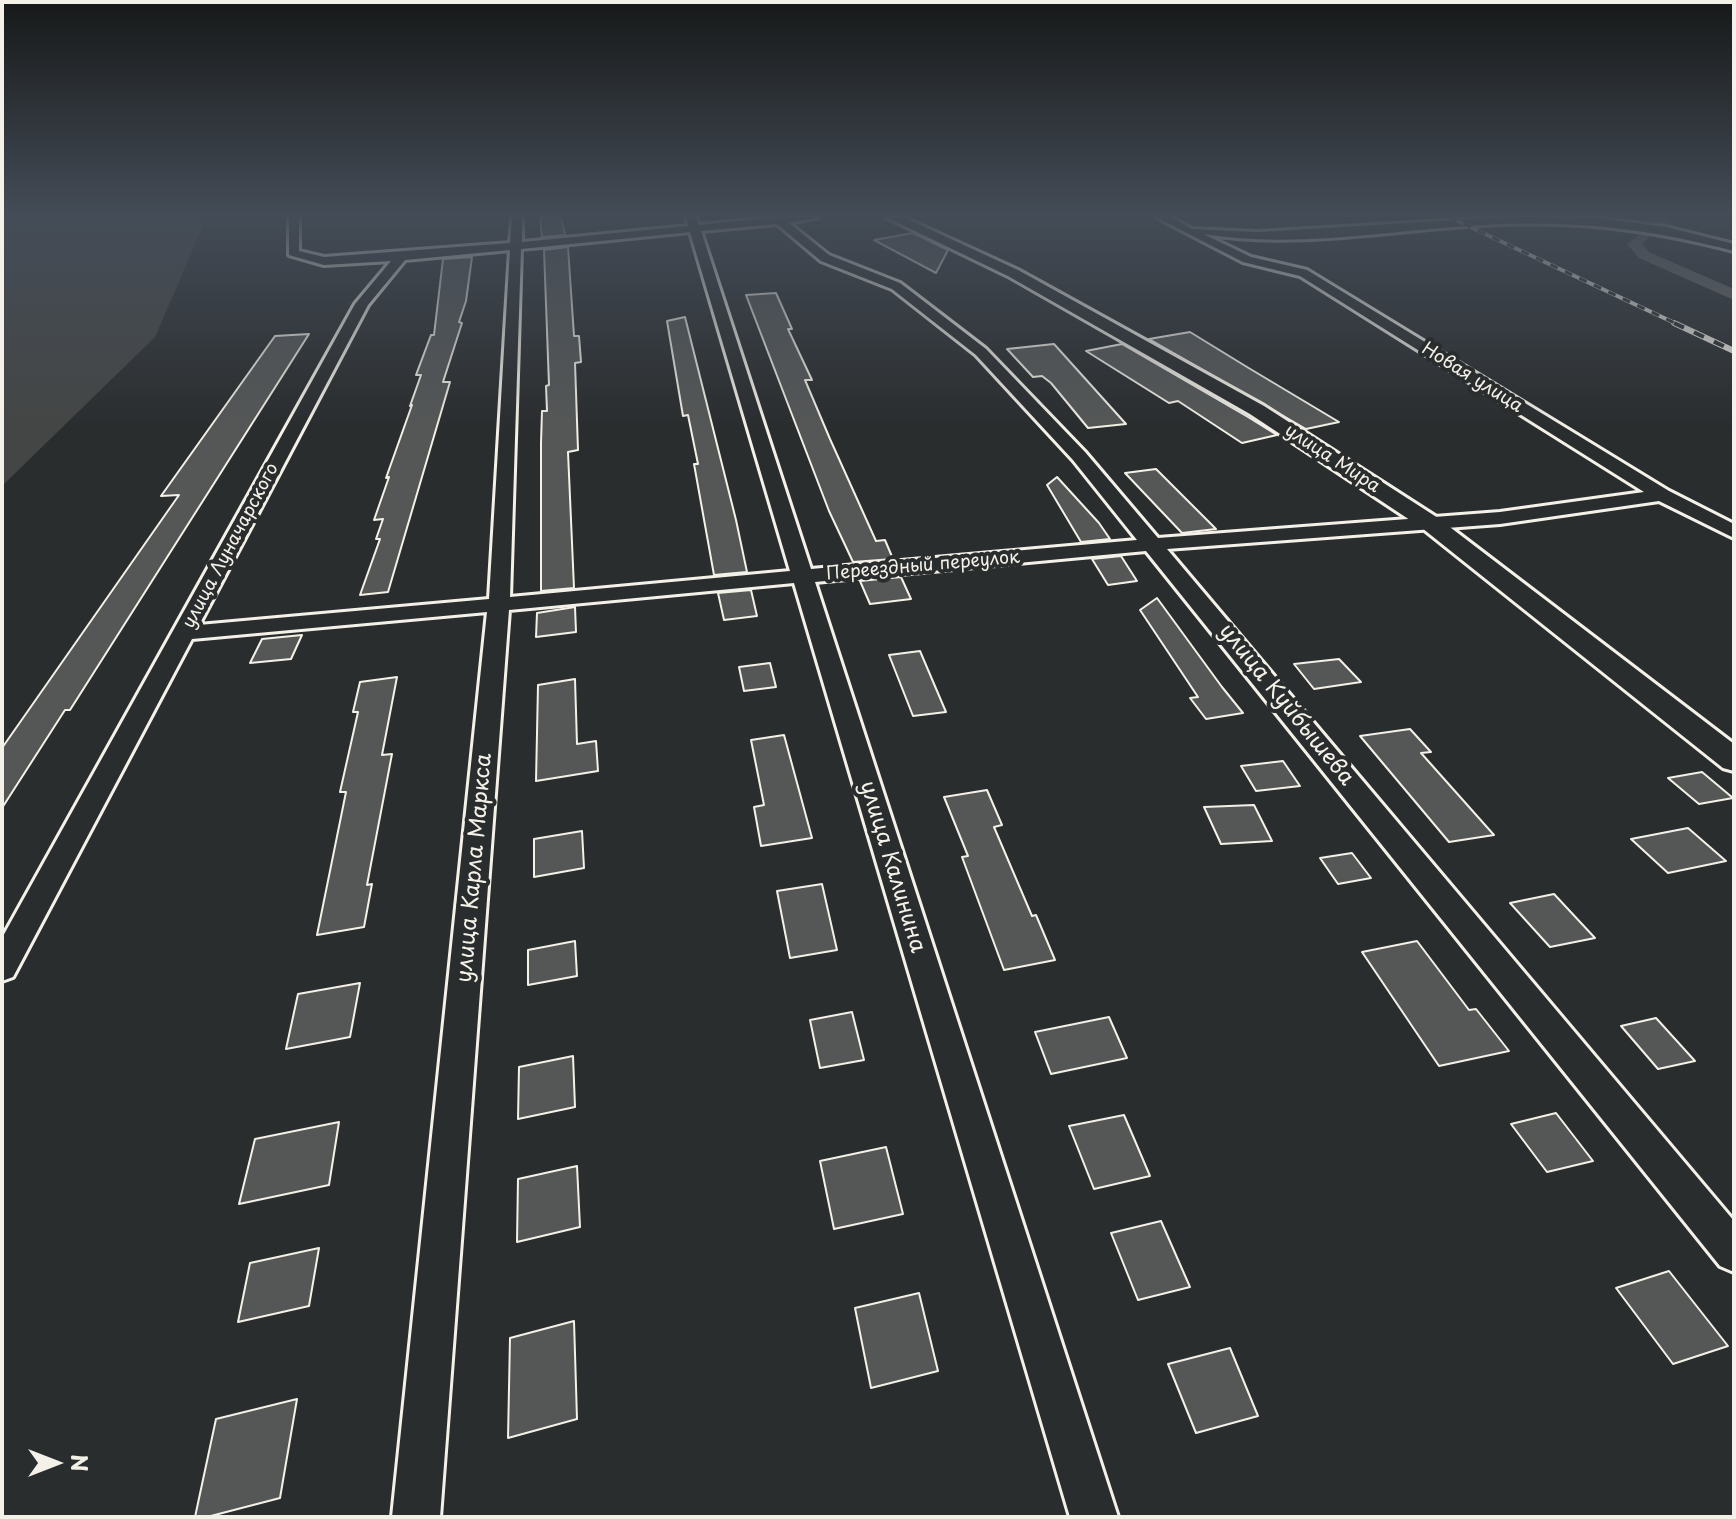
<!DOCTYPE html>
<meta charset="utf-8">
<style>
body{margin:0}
#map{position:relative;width:1736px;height:1519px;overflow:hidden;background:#2a2d2e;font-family:"Playpen Sans",sans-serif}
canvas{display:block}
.frame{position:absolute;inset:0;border:4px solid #f4f1e8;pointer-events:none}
.north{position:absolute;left:16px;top:1423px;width:80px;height:80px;-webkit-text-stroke:6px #2a2d2e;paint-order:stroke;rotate:90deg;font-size:22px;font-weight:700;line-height:32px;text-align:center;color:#f4f1e8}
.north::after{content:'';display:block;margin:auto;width:28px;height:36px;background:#f4f1e8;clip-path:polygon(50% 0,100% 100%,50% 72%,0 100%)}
</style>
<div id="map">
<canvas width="1736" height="1519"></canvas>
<div class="frame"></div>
<div class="north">N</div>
</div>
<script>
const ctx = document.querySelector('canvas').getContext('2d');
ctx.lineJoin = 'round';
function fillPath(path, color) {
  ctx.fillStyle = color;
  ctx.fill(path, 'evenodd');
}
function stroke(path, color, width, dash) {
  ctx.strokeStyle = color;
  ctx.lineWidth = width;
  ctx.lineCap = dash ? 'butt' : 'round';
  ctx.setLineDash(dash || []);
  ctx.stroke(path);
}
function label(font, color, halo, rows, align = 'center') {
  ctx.font = font + ' "Playpen Sans",sans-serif';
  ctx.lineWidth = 8;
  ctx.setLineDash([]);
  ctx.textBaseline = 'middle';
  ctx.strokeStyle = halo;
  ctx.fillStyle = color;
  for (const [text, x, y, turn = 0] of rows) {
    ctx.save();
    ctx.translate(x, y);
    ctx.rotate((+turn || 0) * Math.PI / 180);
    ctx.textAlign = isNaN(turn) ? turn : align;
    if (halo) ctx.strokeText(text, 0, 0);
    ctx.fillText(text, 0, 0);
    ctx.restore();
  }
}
fillPath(new Path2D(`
 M2,217H207L155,337L2,486Z`), '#444645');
fillPath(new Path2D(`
 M1646,217H1662L1675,226L1663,229Z
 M1644,231L1651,235L1642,244L1649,252L1734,289V300L1639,258L1627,244Z`), '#676866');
const building = new Path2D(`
 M540,217H561L565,235L542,237Z
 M913,233L948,250L936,273L874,240Z
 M568,247L574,336H579L581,362L575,363L578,450L568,452L574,588L541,591V443L542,411H547L546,386L549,385L544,250Z
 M472,257L466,301L459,322L462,323L443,382H450L388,592L360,595L380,539H376L383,519L374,520L389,477L386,478L412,405L410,406L421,375H416L431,335H434L443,259Z
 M776,293L792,329H788L812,380H805L830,439L876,541L885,540L893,559L853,562L829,511L746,295Z
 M685,317L736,520L747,572L714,575L694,464H698L688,415L683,416L667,321Z
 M1190,332L1247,367L1339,422L1306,429L1149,339Z
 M309,334L70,710H65L2,808V748L179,495L161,496L275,336Z
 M1054,344L1126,424L1088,428L1051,383L1042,376L1033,377L1007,349Z
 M1122,344L1248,417L1277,435L1242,443L1178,401L1169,403L1086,351Z
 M1156,469L1216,529L1182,533L1125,473Z
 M1057,477L1099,523L1110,539L1081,542L1047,485Z
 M1121,556L1137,581L1108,585L1092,559Z
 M901,577L911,599L870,604L860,581Z
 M751,590L757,616L724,620L718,593Z
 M1157,598L1222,687L1243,713L1206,719L1190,698L1198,697L1140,610Z
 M575,607L576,632L536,637L537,613Z
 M302,635L291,659L250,663L262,639Z
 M920,651L946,712L913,716L889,655Z
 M1339,659L1361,682L1314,689L1294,664Z
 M770,663L776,687L744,691L739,667Z
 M397,677L382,755L392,754L367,885L372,884L364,927L317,935L346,792H340L358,712H353L360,682Z
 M575,679L577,744L596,741L598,771L536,781L538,685Z
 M1410,729L1431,752L1421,753L1494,835L1449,842L1360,736Z
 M784,735L812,838L761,846L754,807L764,805L751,740Z
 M1283,761L1300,786L1256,791L1241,766Z
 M1702,772L1733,798L1699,804L1668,778Z
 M987,790L1002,825L994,827L1032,916L1036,915L1055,960L1004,970L962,857L968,856L944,797Z
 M1254,805L1272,841L1221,844L1204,807Z
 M1688,828L1726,861L1668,873L1631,839Z
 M582,831L584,868L534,877V839Z
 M1352,853L1371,878L1338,884L1320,858Z
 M822,884L837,950L790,958L777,891Z
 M1554,894L1595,938L1550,947L1510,903Z
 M575,941L577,976L528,985V950Z
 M1417,941L1469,1010L1476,1009L1509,1051L1439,1066L1362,952Z
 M360,983L350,1037L286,1049L298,994Z
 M852,1012L864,1060L820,1068L810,1020Z
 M1109,1017L1127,1058L1051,1074L1035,1032Z
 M1656,1018L1695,1061L1658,1069L1621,1026Z
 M573,1056L575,1107L518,1119L519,1067Z
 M1556,1113L1593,1161L1547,1172L1511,1124Z
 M1124,1115L1150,1176L1094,1189L1069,1126Z
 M339,1122L329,1185L239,1204L255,1139Z
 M886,1147L903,1214L834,1229L820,1161Z
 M577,1166L580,1227L517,1242L518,1179Z
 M1161,1221L1190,1287L1138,1300L1111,1233Z
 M319,1248L309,1306L238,1322L250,1263Z
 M1669,1271L1728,1346L1673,1364L1616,1288Z
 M919,1293L938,1371L871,1388L855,1308Z
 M574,1321L577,1419L508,1438L510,1338Z
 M1230,1348L1258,1416L1196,1433L1168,1364Z
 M297,1399L280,1498L207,1517H195L216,1419Z`);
fillPath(building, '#555756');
stroke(building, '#f4f1e8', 2);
const minor = new Path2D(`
 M289,217H299V251L324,257L510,243L512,217H522V242L688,226L686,217H696L699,225L778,217H819L789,223L829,255L900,283L986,349L1085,452L1158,538L1500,512L1644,492L1300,276L1243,262L1156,217H1170L1192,229L1258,232L1508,217L1597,218L1666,227L1734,244V251C1644,228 1575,220 1482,225C1390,230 1294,249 1203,234L1251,257L1307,270L1669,491L1734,524V538L1659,501L1500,524L1167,549L1734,1221V1272L1720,1266L1146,551L815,582L1118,1517H1070L794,583L509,610L440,1517H392L487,612L192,639L13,977L2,981V938L355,304L391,261L324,265L289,255ZM777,224L821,261L892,289L976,355L1073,460L1137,540L811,569L701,231ZM690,232L790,571L510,597L521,249ZM510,250L489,599L199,625L368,305L405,260Z`);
const tertiary = new Path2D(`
 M886,217H903L1018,270L1264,406L1438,518L1734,744V771L1723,768L1422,528L1250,414L1008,276Z`);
stroke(minor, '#f4f1e8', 6);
stroke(tertiary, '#f4f1e8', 6);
fillPath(minor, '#2a2d2e');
fillPath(tertiary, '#2a2d2e');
const railFar1 = new Path2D(`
 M1449,217L1679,325`);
const rail = new Path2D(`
 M1674,323L1734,351`);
stroke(railFar1, '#f4f1e8', 4);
stroke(rail, '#f4f1e8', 6);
stroke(railFar1, '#2a2d2e', 3, [8]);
stroke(rail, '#2a2d2e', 4, [11]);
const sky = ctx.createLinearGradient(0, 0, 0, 430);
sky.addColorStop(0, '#171919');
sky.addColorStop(0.5, '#444c57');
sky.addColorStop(1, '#444c5700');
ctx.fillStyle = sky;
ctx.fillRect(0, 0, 1736, 430);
label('18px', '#f4f1e8', '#2a2d2e', [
 ["Новая улица",1472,378,32],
 ["улица Мира",1332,459,33],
 ["улица Луначарского",231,546,-62],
 ["Переездный переулок",923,566,-5]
]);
label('22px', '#f4f1e8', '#2a2d2e', [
 ["улица Куйбышева",1286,705,51],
 ["улица Калинина",892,867,73],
 ["улица Карла Маркса",475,868,-85]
]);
</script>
